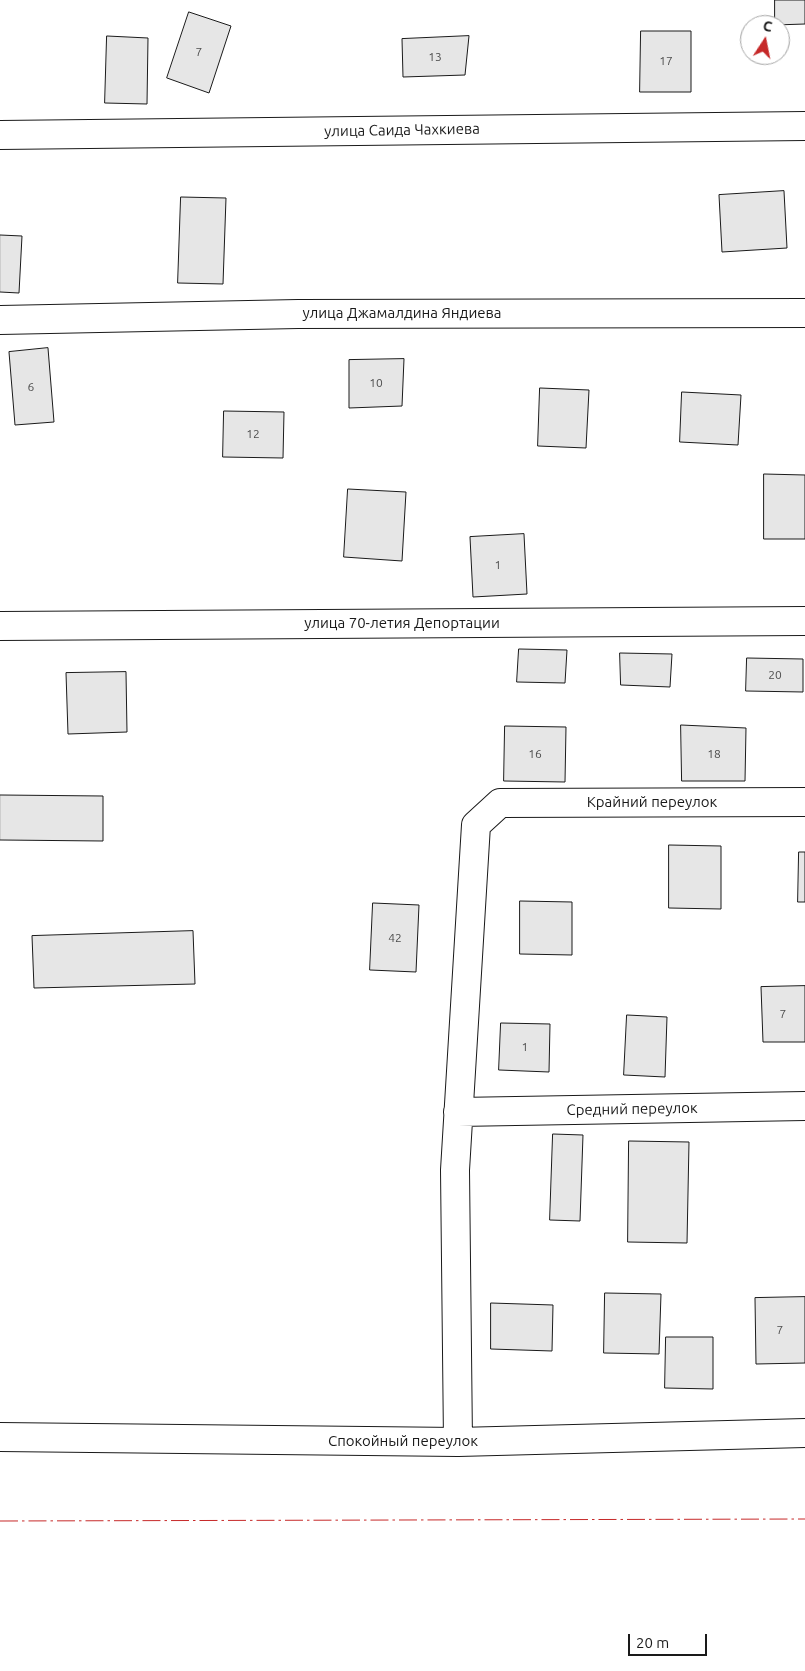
<!DOCTYPE html>
<meta charset="utf-8">
<style>
body{margin:0}
#map{position:relative;width:805px;height:1671px;overflow:hidden;background:#fff;font-family:Ubuntu,sans-serif}
canvas{display:block}
.north{position:absolute;left:740px;top:15px;width:50px;height:50px;box-sizing:border-box;background:#fff;border:1px solid #a3a3a3;border-radius:50%;rotate:11deg;font-size:14px;font-weight:700;line-height:20px;text-align:center;color:#1a1a1a}
.north::after{content:'';display:block;margin:auto;width:18px;height:22px;background:#c62828;clip-path:polygon(50% 0,100% 100%,50% 72%,0 100%)}
.scale{position:absolute;left:628px;top:1634px;width:79px;height:22px;box-sizing:border-box;border:2px solid #1a1a1a;border-top:0;padding-left:6px;font-size:15px;line-height:18px;white-space:nowrap;color:#1a1a1a;-webkit-text-stroke:4px #fff;paint-order:stroke}
</style>
<div id="map">
<canvas width="805" height="1671"></canvas>
<div class="north">С</div>
<div class="scale">20 m</div>
</div>
<script>
const ctx = document.querySelector('canvas').getContext('2d');
ctx.lineJoin = 'round';
function fillPath(path, color) {
  ctx.fillStyle = color;
  ctx.fill(path, 'evenodd');
}
function stroke(path, color, width, dash) {
  ctx.strokeStyle = color;
  ctx.lineWidth = width;
  ctx.lineCap = dash ? 'butt' : 'round';
  ctx.setLineDash(dash || []);
  ctx.stroke(path);
}
function label(font, color, halo, rows, align = 'center') {
  ctx.font = font + ' Ubuntu,sans-serif';
  ctx.lineWidth = 4;
  ctx.setLineDash([]);
  ctx.textBaseline = 'middle';
  ctx.strokeStyle = halo;
  ctx.fillStyle = color;
  for (const [text, x, y, turn = 0] of rows) {
    ctx.save();
    ctx.translate(x, y);
    ctx.rotate((+turn || 0) * Math.PI / 180);
    ctx.textAlign = isNaN(turn) ? turn : align;
    if (halo) ctx.strokeText(text, 0, 0);
    ctx.fillText(text, 0, 0);
    ctx.restore();
  }
}
const building = new Path2D(`
 M775,0H805V24L775,25Z
 M189,12L231,26L209,93L167,78Z
 M641,31H691V92H640Z
 M107,36L148,38L147,104L105,103Z
 M469,36L465,75L403,77L402,39Z
 M784,191L787,248L722,252L719,195Z
 M181,197L226,198L223,284L178,283Z
 M0,235L22,236L19,293L0,292Z
 M48,348L54,422L15,425L9,352Z
 M404,359L402,406L349,408V360Z
 M540,388L589,390L586,448L538,446Z
 M682,392L741,395L738,445L680,442Z
 M224,411L284,412L283,458L223,457Z
 M764,474L805,475V539H764Z
 M348,489L406,492L402,561L344,557Z
 M524,534L527,594L473,597L470,537Z
 M519,649L567,650L565,683L517,682Z
 M620,653L672,654L670,687L621,685Z
 M747,658L803,659V692L746,691Z
 M126,672L127,732L68,734L66,673Z
 M681,725L746,728L745,781H682Z
 M505,726L566,727L565,782L504,781Z
 M0,795L103,796V841L0,840Z
 M669,845L721,846V909L669,908Z
 M799,852H805V902H798Z
 M520,901L572,902V955L520,954Z
 M373,903L419,905L416,972L370,970Z
 M193,931L195,984L34,988L32,936Z
 M805,986V1042H763L761,987Z
 M627,1015L667,1017L665,1077L624,1075Z
 M501,1023L550,1024L549,1072L499,1070Z
 M553,1134L583,1135L580,1221L550,1220Z
 M629,1141L689,1142L687,1243L628,1242Z
 M605,1293L661,1294L659,1354L604,1353Z
 M805,1297V1363L756,1364L755,1298Z
 M491,1303L553,1305L552,1351L491,1349Z
 M666,1337H713V1389L665,1388Z`);
fillPath(building, '#e6e6e6');
stroke(building, '#1a1a1a', 1);
const minor = new Path2D(`
 M0,135L805,126
 M0,320L298,314L805,313
 M0,626L805,621
 M458,1112L805,1106
 M0,1437L458,1442L805,1433
 M458,1442L455,1170L476,825L500,803L805,802`);
stroke(minor, '#1a1a1a', 30);
stroke(minor, '#fff', 28);
stroke(new Path2D(`
 M0,1521L805,1519`), '#c62828', 1, [18, 4, 2.5, 4]);
label('12px', '#4d4d4d', null, [
 ["7",199,52],
 ["13",435,57],
 ["17",666,61],
 ["10",376,383],
 ["6",31,387],
 ["12",253,434],
 ["1",498,565],
 ["20",775,675],
 ["16",535,754],
 ["18",714,754],
 ["42",395,938],
 ["7",783,1014],
 ["1",525,1047],
 ["7",780,1330]
]);
label('15px', '#1a1a1a', '#fff', [
 ["улица Саида Чахкиева",402,130,-1],
 ["улица Джамалдина Яндиева",402,313],
 ["улица 70-летия Депортации",402,623],
 ["Крайний переулок",652,802],
 ["Средний переулок",632,1109,-1],
 ["Спокойный переулок",403,1441]
]);
</script>
